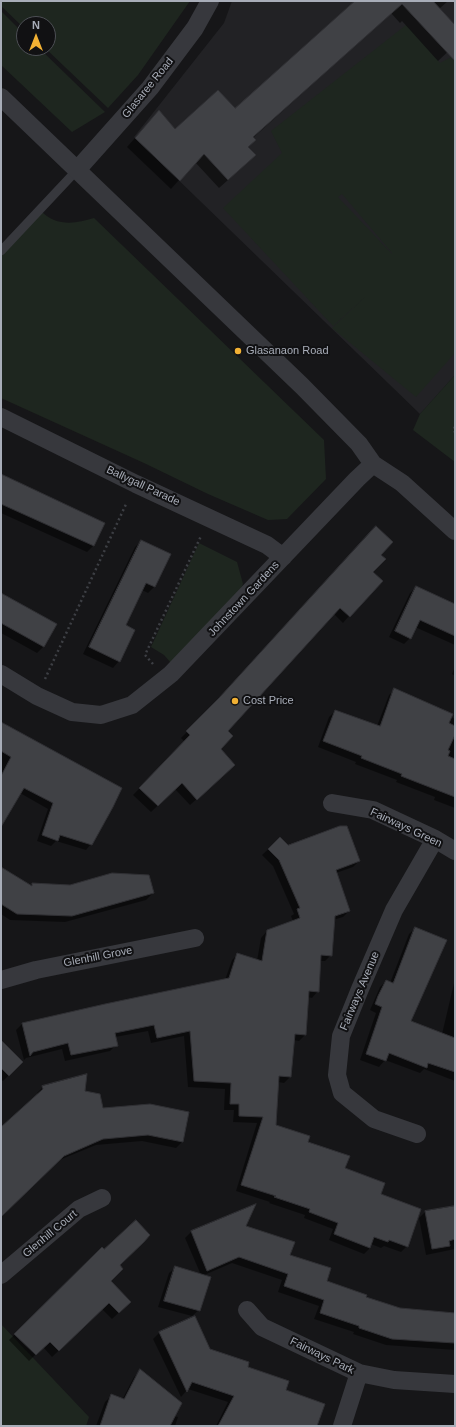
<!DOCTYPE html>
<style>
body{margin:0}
#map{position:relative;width:456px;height:1427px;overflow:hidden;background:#161618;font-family:Helvetica,sans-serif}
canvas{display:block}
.frame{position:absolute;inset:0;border:2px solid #a8adb8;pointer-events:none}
.north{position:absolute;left:16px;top:16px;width:40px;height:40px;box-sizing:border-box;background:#111113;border:1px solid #4d4f55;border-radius:50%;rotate:0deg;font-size:11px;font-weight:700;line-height:16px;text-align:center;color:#a8adb8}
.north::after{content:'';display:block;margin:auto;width:14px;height:18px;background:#f2b134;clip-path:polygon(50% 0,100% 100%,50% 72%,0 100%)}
</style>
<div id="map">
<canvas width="456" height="1427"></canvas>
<div class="frame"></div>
<div class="north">N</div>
</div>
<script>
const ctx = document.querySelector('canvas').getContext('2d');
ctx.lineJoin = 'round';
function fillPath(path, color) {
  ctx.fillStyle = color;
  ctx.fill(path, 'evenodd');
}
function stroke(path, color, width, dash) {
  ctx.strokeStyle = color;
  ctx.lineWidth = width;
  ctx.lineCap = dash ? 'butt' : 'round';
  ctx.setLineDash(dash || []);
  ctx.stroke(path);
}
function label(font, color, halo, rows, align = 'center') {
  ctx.font = font + ' Helvetica,sans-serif';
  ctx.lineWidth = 4;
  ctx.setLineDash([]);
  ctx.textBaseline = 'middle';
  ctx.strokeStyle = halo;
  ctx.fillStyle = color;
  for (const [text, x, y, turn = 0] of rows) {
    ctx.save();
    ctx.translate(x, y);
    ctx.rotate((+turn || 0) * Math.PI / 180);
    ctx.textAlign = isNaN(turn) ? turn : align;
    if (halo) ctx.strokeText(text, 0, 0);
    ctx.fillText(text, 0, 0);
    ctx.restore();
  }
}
fillPath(new Path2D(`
 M232,1H455V375L420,414L134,137L224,23Z`), '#222225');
fillPath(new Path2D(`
 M1,1H190L138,75L108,108L45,48H48V24H24V28L1,6Z
 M1,11L24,34V48H39L105,112L72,132L1,65Z
 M406,25L440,63L455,55V353L416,397L332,328L366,296L333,326L223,208L282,153L271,131ZM342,194L392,253V254L338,197Z
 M40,210C56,227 75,224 94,218L324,440L326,479L287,519L268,520L208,494L144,463L1,398V255Z
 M455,375V462L413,430L420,414Z
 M199,543L237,562L243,584L232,610L171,663L164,655L151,647Z
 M1,1324L89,1417L86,1426H1Z`), '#1e261f');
fillPath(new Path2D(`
 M356,1H448L439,9L455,27V45L438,61L402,21L400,23L391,13L253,138L248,147L246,164L219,188L195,162L171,189L127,147L151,120L175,130L235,110Z
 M1,474L104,523L93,546L87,552L1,513Z
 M141,541L154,587L148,593L142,590L125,626L119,661L113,668L83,654L135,547Z
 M379,555L372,573L349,616L343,623L334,614L226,731L219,749L228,771L190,805L175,789L151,812L133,795L185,742L181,738L214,705Z
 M416,587L455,605V645L415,627L410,638L404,644L389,637L410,593Z
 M1,594L44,646L37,653L1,633Z
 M455,667V676L452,674Z
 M395,689L455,719V808L434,800L435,797L396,782L397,780L355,764L356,762L318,747L329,717L335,711L377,726L389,695Z
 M1,722L91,844L86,850L56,841L51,846L37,841L48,809L20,793L1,813Z
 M280,838L288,846L359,861L353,867L336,873L349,911L343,917L333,920L331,955L325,961H320L318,991L312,998L308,997L305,1035L299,1041L294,1040L290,1077L284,1083L278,1082L275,1125L307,1143L380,1195L407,1246L401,1252L384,1246L381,1248L371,1244L370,1248L364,1254L329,1240L333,1229L304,1218L305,1215L269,1203L270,1202L236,1191L257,1123L233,1122L234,1110H224L225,1089L188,1087L184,1036L151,1043L148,1031L115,1037L116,1045L110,1051L65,1061L62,1049L26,1058L24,1060L16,1030L22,1024L105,1005L225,980L232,960L238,954L257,961L261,938L267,931L293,921L291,916L294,914L273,866L262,855Z
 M1,868L30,886L32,884L71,886L153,893L146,900L65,922L10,920L1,914Z
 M415,928L410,1021L442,1034L455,979V1081L424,1069L420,1073L385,1060L379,1067L360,1060L376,1013L370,1010L380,987L386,981L390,983L409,934Z
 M1,1041L22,1062L3,1081L1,1080Z
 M43,1087L84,1092L102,1109L182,1142L176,1148L142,1141L96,1145L57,1161L1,1216V1128L38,1095L37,1093Z
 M455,1207V1249L426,1255L419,1218L425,1212Z
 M245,1227L289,1256L325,1282L400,1309L455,1313V1350L386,1345L353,1334L354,1332L314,1319L319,1306L278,1292L282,1280L232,1263L202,1276L199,1310L192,1316L158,1307L169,1273L176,1267L201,1275L185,1238L191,1232Z
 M102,1248L110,1281L130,1302L112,1319L102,1309L52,1357L43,1347L29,1361L9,1340Z
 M194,1317L209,1350L246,1368L285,1391L316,1426H216L228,1402L188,1389L181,1397L153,1339L159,1333Z
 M140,1371L174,1416L178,1417L175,1426H96L105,1402L111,1396L122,1400L134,1377Z`), '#0007');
const building = new Path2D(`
 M355,1H433L455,25V61L402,4L253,137L256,140L248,147L256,155L228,180L204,154L180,181L135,138L159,110L175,129L218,90L235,108Z
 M1,474L105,523L94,546L1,504Z
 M376,526L393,542L381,555L386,559L373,572L383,581L350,617L340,608L228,731L233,736L221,749L235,765L197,800L182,783L158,806L139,788L190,735L186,731L219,698Z
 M141,540L171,554L155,587L146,583L126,625L135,630L120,662L89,647Z
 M416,586L455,604V636L420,620L411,639L395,631Z
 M1,593L57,624L44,647L1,623Z
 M394,688L453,714L449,723L455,726V735L448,750L450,751L448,756L455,759V797L401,776L402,774L361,758L362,756L323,741L335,710L380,726Z
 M1,722L122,788L113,807L92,845L60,835L58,841L42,835L53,803L24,788L1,827V776L11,757L1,751Z
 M340,826H347L360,861L336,870L350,911L335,916L332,956L321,955L319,992L309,991L306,1035L295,1034L291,1077L279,1076L276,1125L310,1136L308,1142L350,1156L345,1168L385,1183L381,1194L421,1209L408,1247L389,1240L388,1242L374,1237L370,1248L334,1234L338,1223L309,1212L310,1209L274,1197L276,1196L241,1185L263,1117L239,1116V1104H230L231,1083L194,1081L190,1031L157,1038L154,1025L115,1033L118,1046L71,1055L68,1043L33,1052L30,1056L22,1023L105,1004L229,978L237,953L262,961L267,930L300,918L297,909L300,908L279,860L268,849L280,837L288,845Z
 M1,867L32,886V883L70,885L112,873L149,875L154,893L72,916L17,914L1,904Z
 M415,927L447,940L411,1021L455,1038V1072L428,1063L427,1068L389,1053L386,1061L366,1054L382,1007L375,1004L378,996L386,980L393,983Z
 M1,1040L23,1062L9,1076L1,1068Z
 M87,1074L85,1091L100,1094L103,1108L150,1104L189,1112L183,1142L148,1135L103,1139L64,1156L1,1217V1127L43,1089L42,1086Z
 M256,1204L246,1226L295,1242L290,1255L331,1268L327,1281L367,1295L366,1297L400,1308L455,1313V1343L392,1339L359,1328V1326L320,1313L324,1300L284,1286L288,1274L239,1257L207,1271L191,1231Z
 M455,1206V1239L449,1241L450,1246L432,1249L425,1211Z
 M136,1220L150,1235L144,1242L120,1265L123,1269L111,1281L131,1302L119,1313L109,1303L59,1351L50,1342L36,1355L14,1334L102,1247L104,1249Z
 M175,1266L211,1277L200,1311L164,1301Z
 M195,1316L210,1349L249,1362L248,1367L289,1381L286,1390L325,1404L317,1426H218L234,1396L192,1382L187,1392L159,1332Z
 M140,1369L182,1403L170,1426H100L111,1394L124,1399Z`);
fillPath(building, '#404145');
stroke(building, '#303034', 1);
stroke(new Path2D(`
 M455,427L453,430L455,432
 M153,664L145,655L201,536
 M45,679L127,502`), '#3d3f44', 2.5, [2, 3]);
stroke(new Path2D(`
 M1,251L77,170`), '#37383d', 9);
stroke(new Path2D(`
 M1,97L302,386L359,444L373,464L402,483L455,531
 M77,170L150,88L195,28L210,1
 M1,417L136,484L267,545L283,557
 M1,674L37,696L72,712L101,715L132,705L171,674L357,479L373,464
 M332,803L373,810L435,839L455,851
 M1,980L36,970L195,938
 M417,1134L374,1119L342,1093L337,1075L341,1036L360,989L394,910L435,839
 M1,1275L79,1209L102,1198
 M247,1310L262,1327L359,1373L394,1380L455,1384
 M342,1426L359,1373`), '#37383d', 18);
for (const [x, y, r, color] of [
 [238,351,4,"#f2b134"],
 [235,701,4,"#f2b134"]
]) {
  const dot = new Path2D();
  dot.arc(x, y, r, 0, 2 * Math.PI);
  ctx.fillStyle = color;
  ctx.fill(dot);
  stroke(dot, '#111113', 1.5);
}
label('11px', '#a8adb8', '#111113', [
 ["Glasaree Road",148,88,-51],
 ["Ballygall Parade",143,486,25],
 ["Johnstown Gardens",244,599,-47],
 ["Fairways Green",406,828,25],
 ["Glenhill Grove",98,957,-11],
 ["Fairways Avenue",360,991,-67],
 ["Glenhill Court",50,1234,-40],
 ["Fairways Park",322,1356,26]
]);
label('11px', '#a8adb8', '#111113', [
 ["Glasanaon Road",246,351],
 ["Cost Price",243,701]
], 'left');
</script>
